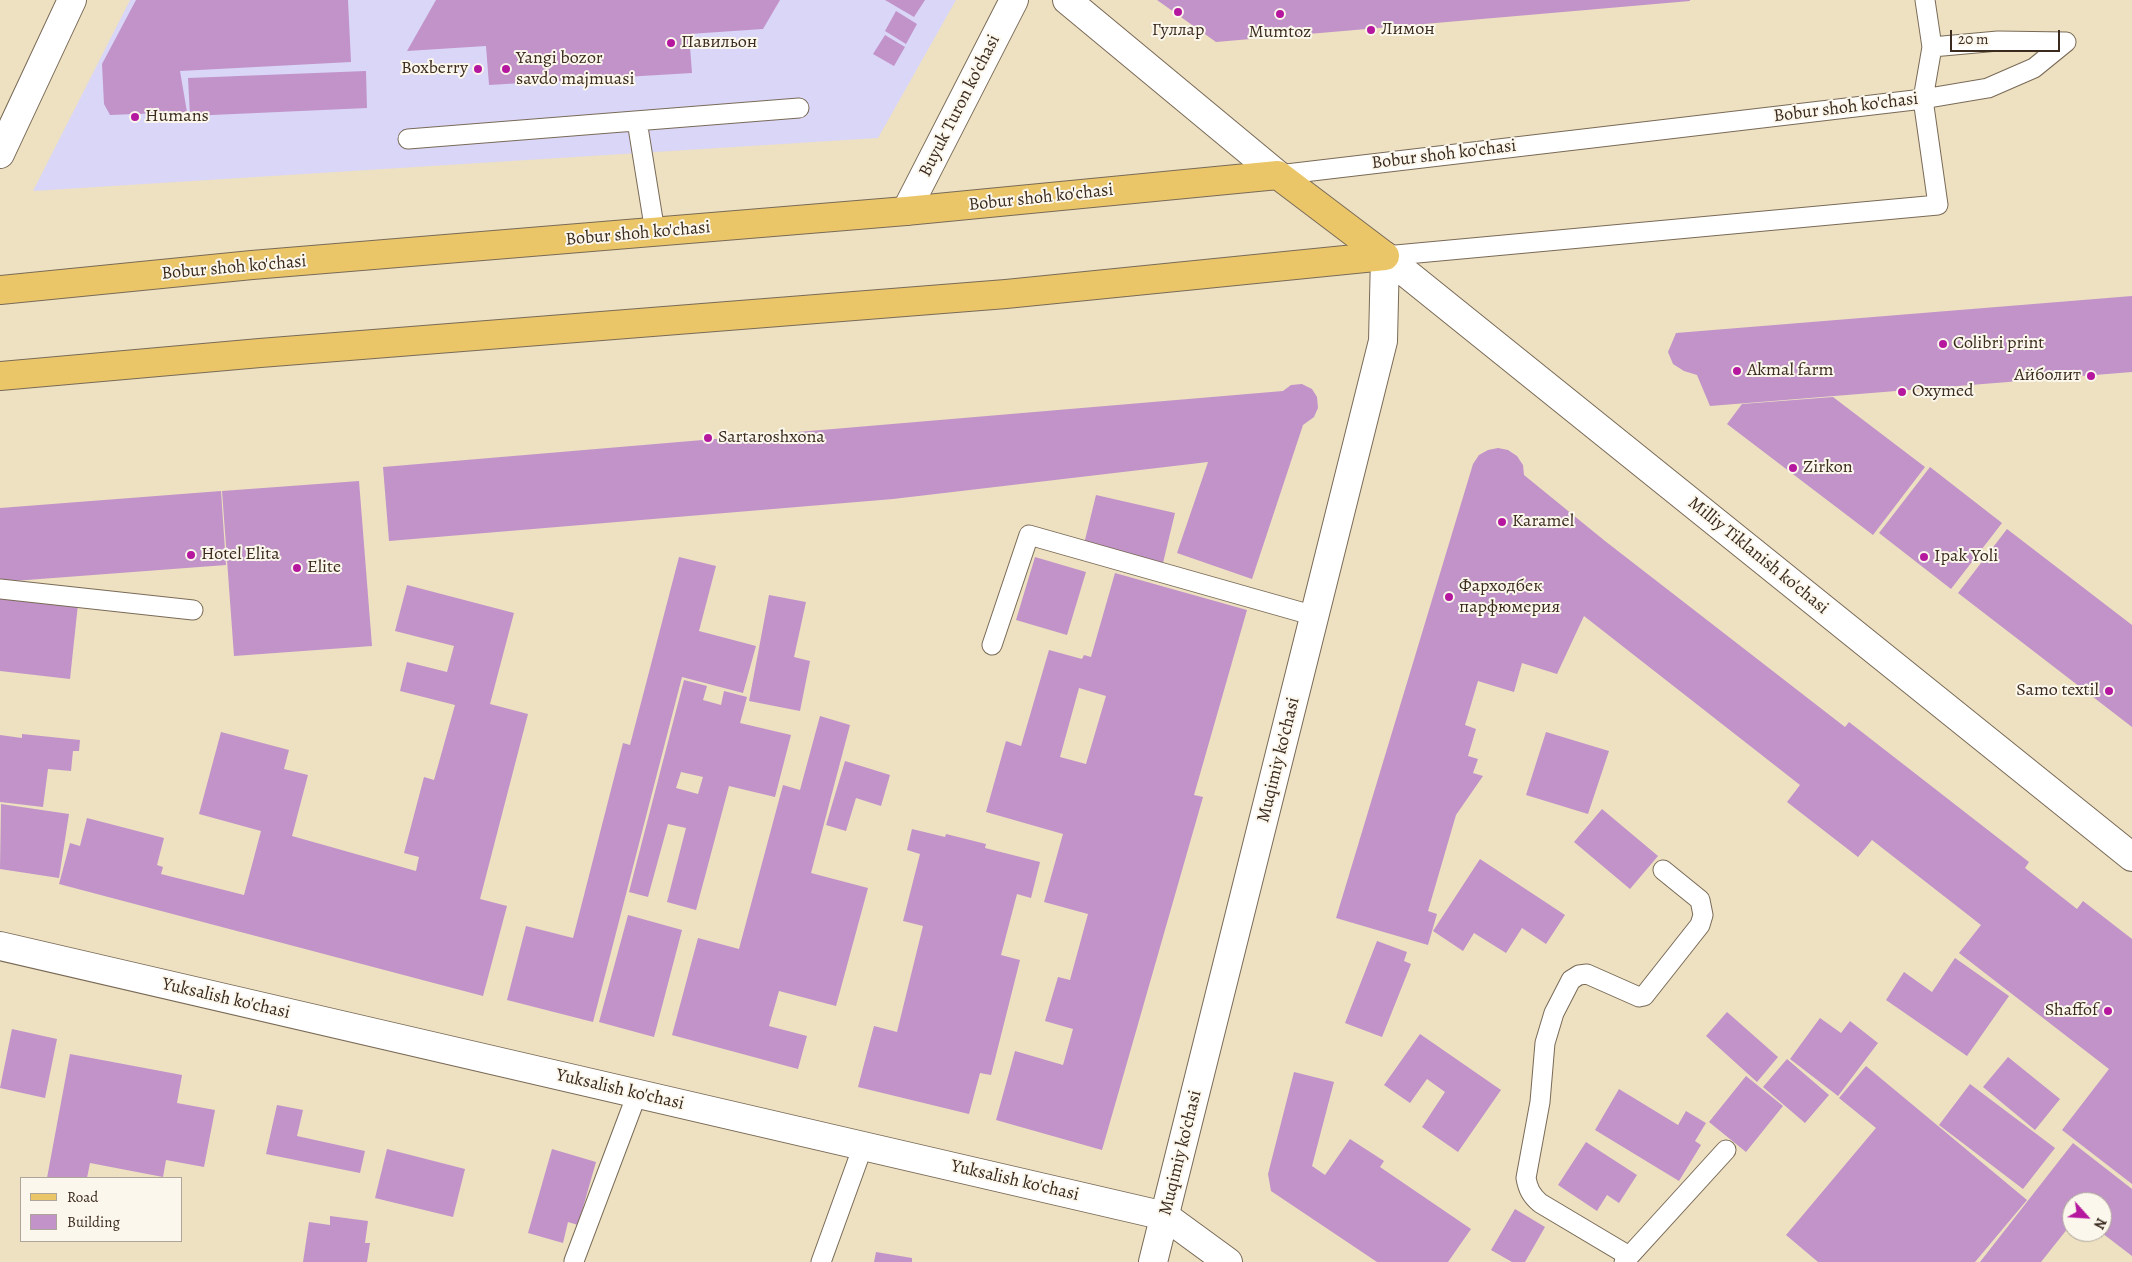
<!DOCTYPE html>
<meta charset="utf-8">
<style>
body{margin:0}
#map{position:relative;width:2132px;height:1262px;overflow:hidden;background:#ede1c1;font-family:Alegreya,serif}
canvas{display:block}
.legend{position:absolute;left:20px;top:1177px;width:162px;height:65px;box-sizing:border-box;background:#fbf7ec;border:1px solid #aea59a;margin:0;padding:6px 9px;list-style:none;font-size:15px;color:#3b2a1e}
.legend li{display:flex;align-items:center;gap:10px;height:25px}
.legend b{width:25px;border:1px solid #aea59a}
.north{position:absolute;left:2062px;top:1192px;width:50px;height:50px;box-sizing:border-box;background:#fbf7ec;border:1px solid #aea59a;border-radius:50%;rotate:116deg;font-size:14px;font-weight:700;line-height:20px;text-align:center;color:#3b2a1e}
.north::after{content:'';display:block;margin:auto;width:18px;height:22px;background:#b5179e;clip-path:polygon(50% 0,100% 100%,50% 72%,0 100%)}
.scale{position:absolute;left:1950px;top:30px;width:110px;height:22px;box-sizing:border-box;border:2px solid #3b2a1e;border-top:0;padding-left:6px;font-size:15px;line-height:18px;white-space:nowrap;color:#3b2a1e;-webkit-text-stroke:4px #fbf7ec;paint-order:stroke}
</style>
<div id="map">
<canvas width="2132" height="1262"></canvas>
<ul class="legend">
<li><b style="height:6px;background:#ebc669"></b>Road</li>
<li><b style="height:14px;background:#c193c9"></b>Building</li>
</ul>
<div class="north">N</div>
<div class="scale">20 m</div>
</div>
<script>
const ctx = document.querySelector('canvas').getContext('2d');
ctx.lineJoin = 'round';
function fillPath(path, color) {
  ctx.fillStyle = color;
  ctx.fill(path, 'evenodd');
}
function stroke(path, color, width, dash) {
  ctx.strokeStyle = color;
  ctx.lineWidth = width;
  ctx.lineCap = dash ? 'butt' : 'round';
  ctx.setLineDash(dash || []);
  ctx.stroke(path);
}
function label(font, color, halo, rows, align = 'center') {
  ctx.font = font + ' Alegreya,serif';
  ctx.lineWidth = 4;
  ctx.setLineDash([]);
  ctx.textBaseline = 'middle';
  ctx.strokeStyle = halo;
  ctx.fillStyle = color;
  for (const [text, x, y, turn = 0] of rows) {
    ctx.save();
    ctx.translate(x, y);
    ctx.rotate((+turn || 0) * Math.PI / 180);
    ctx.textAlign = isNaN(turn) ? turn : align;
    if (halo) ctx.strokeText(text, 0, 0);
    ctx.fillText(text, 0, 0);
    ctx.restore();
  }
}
fillPath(new Path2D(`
 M130,0H956L878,138L33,191Z`), '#dad6f7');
fillPath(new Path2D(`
 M136,0H348L351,62L180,71L187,112L110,115L104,104L102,64Z
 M436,0H780L763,29L689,34L692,73L489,85L486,46L407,51Z
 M885,0H925L914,17Z
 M1157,0H1690V1L1216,42Z
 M896,11L917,24L906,44L885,31Z
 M885,35L905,47L894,66L873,54Z
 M366,71L367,108L190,116L188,78Z
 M2132,296V372L1710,406L1697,375L1684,371L1673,364L1668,352L1676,333Z
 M1302,384L1312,389L1317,397L1318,408L1314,417L1303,425L1252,579L1177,553L1208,462L893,499L389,541L383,467L1283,391L1291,385Z
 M1833,397L1925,467L1873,535L1727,424L1742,404Z
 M1498,448L1508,450L1517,456L1523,465L1524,475L1605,541L1845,727L1849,722L2029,862L2025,868L2077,909L2083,901L2132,939V1184L2062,1130L2109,1069L1959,953L1981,925L1872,840L1858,857L1787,802L1800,785L1584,616L1557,674L1522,663L1514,692L1478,681L1465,725L1476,729L1468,756L1478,759L1473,773L1483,776L1456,815L1428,911L1437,914L1428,945L1336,918L1473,464L1479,455L1488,450Z
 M1930,467L2002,523L1951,589L1879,533Z
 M359,481L372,646L234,656L222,491Z
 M221,491L226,565L0,582V508Z
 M1096,495L1175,513L1163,563L1084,544Z
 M2007,529L2132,625V727L1958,593Z
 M679,557L716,566L699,631L756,646L743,693L682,677L593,1022L507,1000L526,926L573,938L623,743L630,745Z
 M1035,557L1086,572L1067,635L1016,620Z
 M1115,573L1247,610L1194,795L1203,797L1102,1150L996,1120L1015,1051L1063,1065L1073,1029L1045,1021L1058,977L1070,980L1088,914L1044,902L1063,834L986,812L1006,741L1021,746L1049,650L1082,659L1084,655L1091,657ZM1079,688L1106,696L1086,764L1060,757Z
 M407,585L514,613L490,704L528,714L480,899L507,906L483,996L59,884L70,843L80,846L87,818L164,838L157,865L163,867L161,874L244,895L261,831L199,814L221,732L289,750L284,769L308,775L292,836L416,871L419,857L404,853L424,777L434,780L455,705L400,691L407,662L447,672L454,646L395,631Z
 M0,595L78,604L70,679L0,671Z
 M769,595L806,602L794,657L810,661L800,711L749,701Z
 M684,680L707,686L703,700L721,705L724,691L747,697L740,723L791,735L775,797L729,786L696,910L667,902L686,828L668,824L648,897L629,892ZM681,772L703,777L698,794L676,788Z
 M820,716L850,725L811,873L868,888L836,1006L779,991L769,1026L807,1036L798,1069L672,1035L698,938L739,949L783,785L800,790Z
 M1546,732L1609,751L1588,814L1526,795Z
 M22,734L80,740L79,751H73L71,771L48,769L43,807L0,802V735L22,738Z
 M845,761L890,775L881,806L856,798L846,831L826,825Z
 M1,804L69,814L59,878L0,869Z
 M1602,809L1658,856L1630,889L1574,842Z
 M912,829L945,837L946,834L986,844L985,848L1040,862L1031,898L1017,894L1001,955L1020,960L991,1075L980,1073L969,1114L858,1087L874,1026L897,1032L923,926L903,921L920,854L907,850Z
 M1480,859L1565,915L1546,944L1522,928L1506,953L1474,933L1463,951L1433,931Z
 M628,915L682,930L654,1037L599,1022Z
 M1377,941L1407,952L1404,961L1411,964L1382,1037L1345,1023Z
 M1955,958L2009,996L1967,1056L1886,1000L1904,972L1932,992Z
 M1727,1012L1778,1057L1757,1082L1706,1036Z
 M1820,1018L1841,1033L1850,1021L1878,1043L1838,1096L1790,1059Z
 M12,1029L57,1039L45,1098L0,1088Z
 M1420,1034L1501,1090L1458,1152L1422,1127L1445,1092L1427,1079L1410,1103L1384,1085Z
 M70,1054L182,1075L177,1103L215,1110L204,1167L166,1160L163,1177L90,1163L87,1178H47Z
 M2008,1057L2060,1099L2035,1130L1983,1087Z
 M1787,1059L1829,1095L1805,1123L1763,1087Z
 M1866,1066L2027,1200L1975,1262H1818L1786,1235L1876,1128L1839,1098Z
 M1294,1072L1334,1082L1312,1166L1325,1175L1350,1139L1384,1161L1380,1167L1471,1229L1448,1262H1377L1271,1191L1268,1174Z
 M1746,1076L1783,1106L1746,1152L1709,1122Z
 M1970,1084L2055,1148L2023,1189L1939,1125Z
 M1619,1089L1678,1125L1686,1111L1706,1123L1695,1141L1701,1145L1679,1181L1595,1130Z
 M277,1105L303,1110L297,1136L365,1151L360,1173L266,1154Z
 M1586,1142L1637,1175L1619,1203L1607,1195L1597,1211L1558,1185Z
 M2073,1143L2132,1189V1256L2102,1233V1202H2072V1223L2041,1262H1980Z
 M387,1149L465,1169L453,1217L375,1198Z
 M552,1149L596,1162L578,1225L568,1222L563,1243L528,1233Z
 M1515,1209L1545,1227L1525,1262H1512L1491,1250Z
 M330,1216L368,1221L365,1243H370L367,1262H303L309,1222L330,1225Z
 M876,1252L912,1258V1262H874Z`), '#c193c9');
const service = new Path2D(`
 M1925,0L1932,47
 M637,121L655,232
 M408,139L799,108
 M1278,175L1923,99L1988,88L2034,68L2066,42
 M1385,256L1938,205L1923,99L1932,47L1998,41L2066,42
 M0,589L193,610
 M992,645L1029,535L1315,616
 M1629,1256L1540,1203C1531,1195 1528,1189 1526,1178L1540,1102L1545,1043L1554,1013L1571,980L1579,975L1587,974L1639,997L1644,996L1700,925L1703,915L1700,900L1663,870
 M574,1261L637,1094
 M821,1262L863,1146
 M1624,1262L1726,1150`);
const minor = new Path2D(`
 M1067,0L1278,175
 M0,154L72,0
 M0,946L1165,1216L1228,1262`);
const tertiary = new Path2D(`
 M906,211L1014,0
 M1385,256L2132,857
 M1153,1262L1383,341L1385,256`);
const primary = new Path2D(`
 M0,290L252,265L906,211L1278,175L1385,256
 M0,376L260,353L1006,294L1385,256`);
stroke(service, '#796a57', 21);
stroke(minor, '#796a57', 30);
stroke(tertiary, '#796a57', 30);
stroke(primary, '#796a57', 30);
stroke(service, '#fff', 19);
stroke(minor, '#fff', 28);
stroke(tertiary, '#fff', 28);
stroke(primary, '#ebc669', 28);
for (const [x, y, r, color] of [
 [1178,12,5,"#b5179e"],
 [1280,14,5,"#b5179e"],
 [1371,30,5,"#b5179e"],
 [671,43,5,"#b5179e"],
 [478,69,5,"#b5179e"],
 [506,69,5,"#b5179e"],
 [135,117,5,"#b5179e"],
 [1943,344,5,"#b5179e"],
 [1737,371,5,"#b5179e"],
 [2091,376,5,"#b5179e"],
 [1902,392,5,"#b5179e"],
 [708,438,5,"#b5179e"],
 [1793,468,5,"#b5179e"],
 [1502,522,5,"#b5179e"],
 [191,555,5,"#b5179e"],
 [1924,557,5,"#b5179e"],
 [297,568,5,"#b5179e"],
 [1449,597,5,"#b5179e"],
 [2109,691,5,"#b5179e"],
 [2108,1011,5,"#b5179e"]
]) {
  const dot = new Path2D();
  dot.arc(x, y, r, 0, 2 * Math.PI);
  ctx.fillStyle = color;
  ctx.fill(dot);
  stroke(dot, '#fbf7ec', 2);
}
label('18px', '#3b2a1e', '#fbf7ec', [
 ["Лимон",1381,30],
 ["Гуллар",1178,31,"center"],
 ["Mumtoz",1280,33,"center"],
 ["Павильон",681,43],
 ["Yangi bozor",516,59],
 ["savdo majmuasi",516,80],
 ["Boxberry",468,69,"right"],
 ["Humans",145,117],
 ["Colibri print",1953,344],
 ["Akmal farm",1747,371],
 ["Айболит",2081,376,"right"],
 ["Oxymed",1912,392],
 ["Sartaroshxona",718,438],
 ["Zirkon",1803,468],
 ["Karamel",1512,522],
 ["Hotel Elita",201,555],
 ["Ipak Yoli",1934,557],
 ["Elite",307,568],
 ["Фарходбек",1459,587],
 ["парфюмерия",1459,608],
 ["Samo textil",2099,691,"right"],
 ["Shaffof",2098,1011,"right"]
], 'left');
label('18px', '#3b2a1e', '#fbf7ec', [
 ["Buyuk Turon ko'chasi",960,106,-63],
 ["Bobur shoh ko'chasi",1846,108,-7],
 ["Bobur shoh ko'chasi",1444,155,-7],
 ["Bobur shoh ko'chasi",1041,198,-6],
 ["Bobur shoh ko'chasi",638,234,-5],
 ["Bobur shoh ko'chasi",234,268,-5],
 ["Milliy Tiklanish ko'chasi",1758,556,39],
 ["Muqimiy ko'chasi",1279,760,-76],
 ["Yuksalish ko'chasi",226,999,13],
 ["Yuksalish ko'chasi",620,1090,13],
 ["Muqimiy ko'chasi",1181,1153,-76],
 ["Yuksalish ko'chasi",1015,1181,13]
]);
</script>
